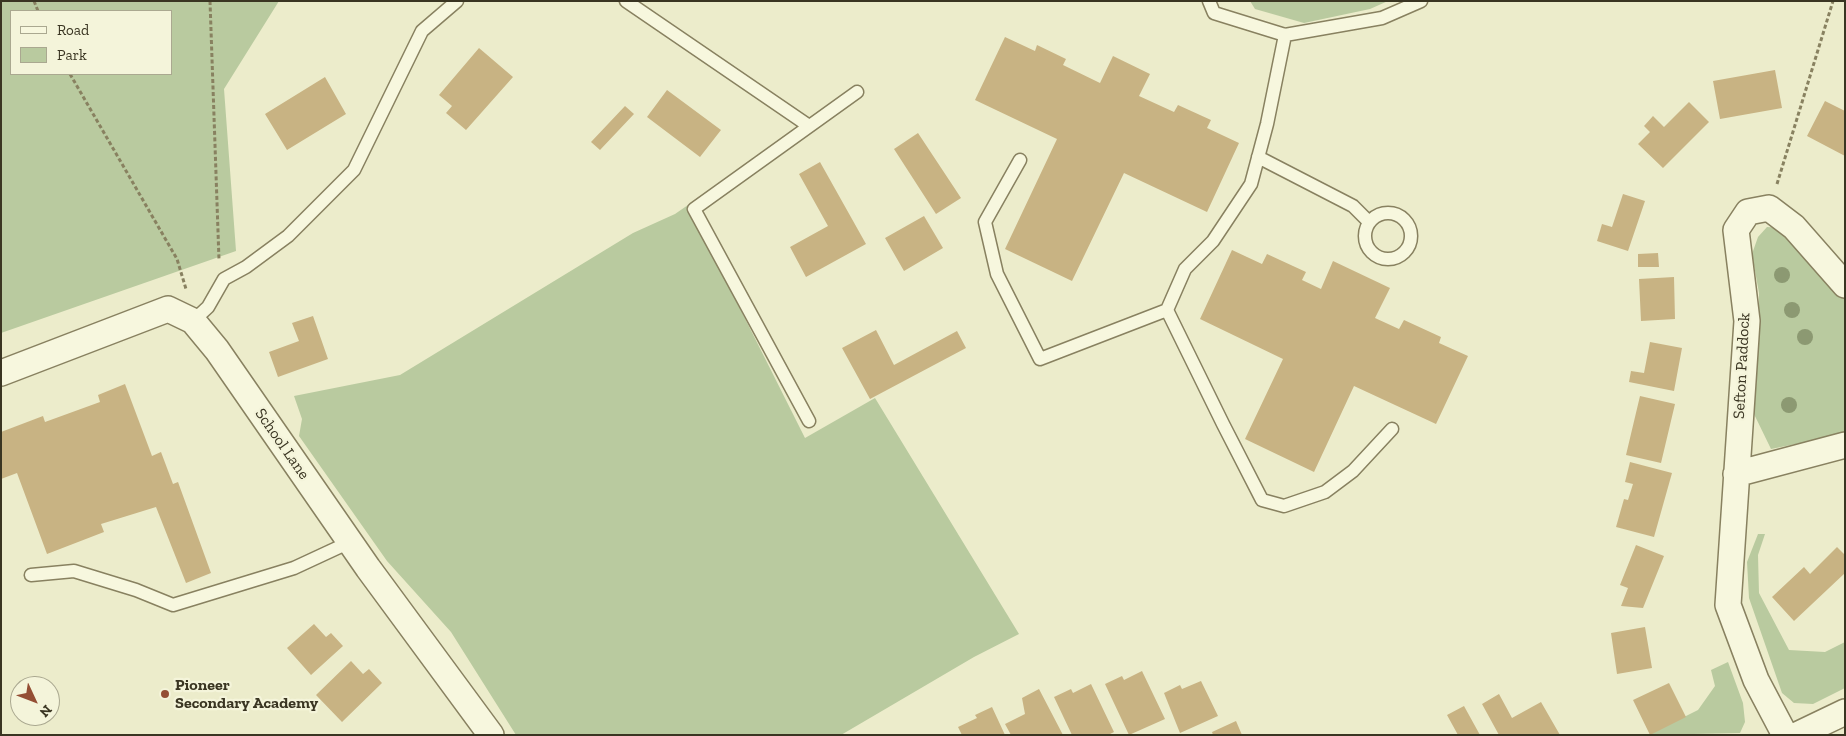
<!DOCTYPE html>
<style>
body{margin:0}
#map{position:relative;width:1846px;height:736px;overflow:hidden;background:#ececcb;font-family:"Zilla Slab",serif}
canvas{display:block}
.frame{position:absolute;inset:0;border:2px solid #3a3522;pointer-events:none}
.legend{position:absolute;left:10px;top:10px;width:162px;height:65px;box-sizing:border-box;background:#f4f4da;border:1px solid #aaa890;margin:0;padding:6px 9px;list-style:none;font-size:15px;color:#3a3522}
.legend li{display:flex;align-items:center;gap:10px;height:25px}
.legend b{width:25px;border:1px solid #aaa890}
.north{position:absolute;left:10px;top:676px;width:50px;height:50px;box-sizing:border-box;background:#f4f4da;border:1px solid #aaa890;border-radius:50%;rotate:133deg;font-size:14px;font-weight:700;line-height:20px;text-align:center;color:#3a3522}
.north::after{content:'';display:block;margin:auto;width:18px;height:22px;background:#944e34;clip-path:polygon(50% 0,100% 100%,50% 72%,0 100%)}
</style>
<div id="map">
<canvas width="1846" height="736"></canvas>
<div class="frame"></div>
<ul class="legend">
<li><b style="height:6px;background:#f7f7de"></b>Road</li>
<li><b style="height:14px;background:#b9ca9f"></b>Park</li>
</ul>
<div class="north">N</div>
</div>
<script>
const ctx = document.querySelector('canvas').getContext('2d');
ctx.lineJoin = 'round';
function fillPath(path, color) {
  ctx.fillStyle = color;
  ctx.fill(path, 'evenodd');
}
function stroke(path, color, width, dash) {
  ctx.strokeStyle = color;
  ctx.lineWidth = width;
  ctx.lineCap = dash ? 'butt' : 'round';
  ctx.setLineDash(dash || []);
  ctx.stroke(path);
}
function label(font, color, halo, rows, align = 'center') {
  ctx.font = font + ' "Zilla Slab",serif';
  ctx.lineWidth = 4.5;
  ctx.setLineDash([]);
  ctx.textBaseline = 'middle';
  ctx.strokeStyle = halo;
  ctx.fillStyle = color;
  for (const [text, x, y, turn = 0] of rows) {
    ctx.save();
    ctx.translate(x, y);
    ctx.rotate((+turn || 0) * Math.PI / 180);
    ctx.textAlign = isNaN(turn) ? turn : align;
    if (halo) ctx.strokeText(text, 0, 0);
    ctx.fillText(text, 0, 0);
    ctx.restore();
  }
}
fillPath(new Path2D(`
 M1,1H279L224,89L236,251L1,333ZM171,11V74H11V11Z
 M1250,1H1388L1370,9L1304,23L1255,9Z
 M688,205L805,438L875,398L1019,634L974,657L841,735H516L451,632L387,561L299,436L302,419L294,396L400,375L633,233L675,214Z
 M1767,227L1784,228L1845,295V434L1771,449L1753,412L1758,347L1759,293L1752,254L1758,237Z
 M1758,534H1765L1758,555L1759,593L1789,650L1825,652L1845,642V688L1813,704L1794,703L1782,693L1749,598L1747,562Z
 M1728,662L1743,703L1745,722L1740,733L1648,735L1698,710L1715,686L1711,670Z`), '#b9ca9f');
fillPath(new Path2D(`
 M1005,37L1035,51L1037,45L1066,59L1063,65L1100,83L1113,56L1150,74L1139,96L1174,112L1178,105L1211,120L1207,128L1239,143L1207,212L1124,173L1072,281L1005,249L1057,139L975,100Z
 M479,48L513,77L466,130L446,113L452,106L439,95Z
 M1775,70L1782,108L1720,119L1713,81Z
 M325,77L346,114L287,150L265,114Z
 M667,90L721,130L700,157L647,117Z
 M1825,101L1845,111V156L1807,136Z
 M1689,102L1709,122L1663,168L1638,144L1650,132L1644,126L1653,116L1664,127Z
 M625,106L634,114L600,150L591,142Z
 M918,133L961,198L936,214L894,149Z
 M820,162L866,244L806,277L790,247L828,226L799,174Z
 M1623,194L1645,201L1628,251L1597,241L1602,224L1612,227Z
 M924,216L943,248L904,271L885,238Z
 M1232,250L1262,264L1267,254L1306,272L1302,280L1321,289L1333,261L1390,288L1375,318L1399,329L1404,320L1441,337L1439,343L1468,356L1436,424L1354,386L1314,472L1245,439L1283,359L1200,319Z
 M1658,253L1659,267H1638V254Z
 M1674,277L1675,319L1641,321L1639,279Z
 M313,316L328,359L278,377L269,352L299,341L292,323Z
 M876,330L894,365L957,331L966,348L870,399L842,348Z
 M1650,342L1682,348L1674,391L1629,382L1631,371L1644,373Z
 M125,384L152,456L161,452L173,484L178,482L211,573L186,583L156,507L101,524L104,532L47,554L17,473L1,479V432L43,416L45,422L100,402L98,395Z
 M1640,396L1675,404L1661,463L1626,455Z
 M1630,462L1672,473L1654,537L1616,527L1624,499L1628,500L1633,484L1625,482Z
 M1636,545L1664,556L1643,608L1621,606L1628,588L1620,585Z
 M1837,547L1845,555V573L1794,621L1772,597L1804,567L1810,574Z
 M314,624L326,637L331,633L343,646L311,675L287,648Z
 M1645,627L1652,668L1617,674L1611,633Z
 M351,661L363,674L369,669L382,683L342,722L316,695Z
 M1142,671L1165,719L1129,735L1105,684L1122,676L1124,680Z
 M1201,681L1218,716L1180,733L1164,693L1180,685L1182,689Z
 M1669,683L1686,717L1650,735L1633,700Z
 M1091,684L1114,732L1108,735H1072L1054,697L1071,689L1073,693Z
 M1039,689L1063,735H1011L1005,724L1025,714L1022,698Z
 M1499,694L1512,718L1541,702L1560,735H1499L1482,704Z
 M1464,706L1480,735H1458L1447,715Z
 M992,707L1005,735H962L958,727L977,718L975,715Z
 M1236,721L1242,735H1213L1212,732Z`), '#c8b383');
const service = new Path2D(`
 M626,1L809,126
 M1209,1L1214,13L1285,35L1267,124L1251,184L1213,241L1185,269L1167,310L1223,424L1262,500L1284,506L1325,492L1353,471L1392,429
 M1285,35L1382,18L1421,1
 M1258,157L1353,206L1369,222
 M1020,160L985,222L997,274L1040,359L1167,310
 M1365 236a23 23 0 1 1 46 0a23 23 0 1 1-46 0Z
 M193,321L208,307L224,279L246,267L288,236L354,170L422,31L457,1
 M809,421L694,209L857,92
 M31,575L74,571L136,590L173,605L294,568L350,542`);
const minor = new Path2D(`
 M1,373L168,309L193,321L217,350L368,568L491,735
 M1736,474L1845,445
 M1785,735L1756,680L1728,605L1747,321L1736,230L1748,212L1769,208L1794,227L1845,285
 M1797,735L1845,712`);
stroke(service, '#888160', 15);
stroke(minor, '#888160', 28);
stroke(new Path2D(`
 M34,1L38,11
 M210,1L219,260
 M70,74L177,259L186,289
 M1777,184L1833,1`), '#888160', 3, [4, 2.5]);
stroke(service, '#f7f7de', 12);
stroke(minor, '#f7f7de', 25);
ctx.fillStyle = '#8c9972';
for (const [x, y] of [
 [1782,275],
 [1792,310],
 [1805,337],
 [1789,405]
]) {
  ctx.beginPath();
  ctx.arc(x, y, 8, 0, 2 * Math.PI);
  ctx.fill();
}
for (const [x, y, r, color] of [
 [165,694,5,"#944e34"]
]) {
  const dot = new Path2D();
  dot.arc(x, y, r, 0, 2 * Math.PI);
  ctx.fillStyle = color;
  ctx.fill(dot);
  stroke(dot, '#f4f4da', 2);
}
label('16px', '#3a3522', '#f4f4da', [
 ["Sefton Paddock",1742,366,-87],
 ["School Lane",282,444,55]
]);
label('bold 16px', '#3a3522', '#f4f4da', [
 ["Pioneer",175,685],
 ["Secondary Academy",175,703]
], 'left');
</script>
